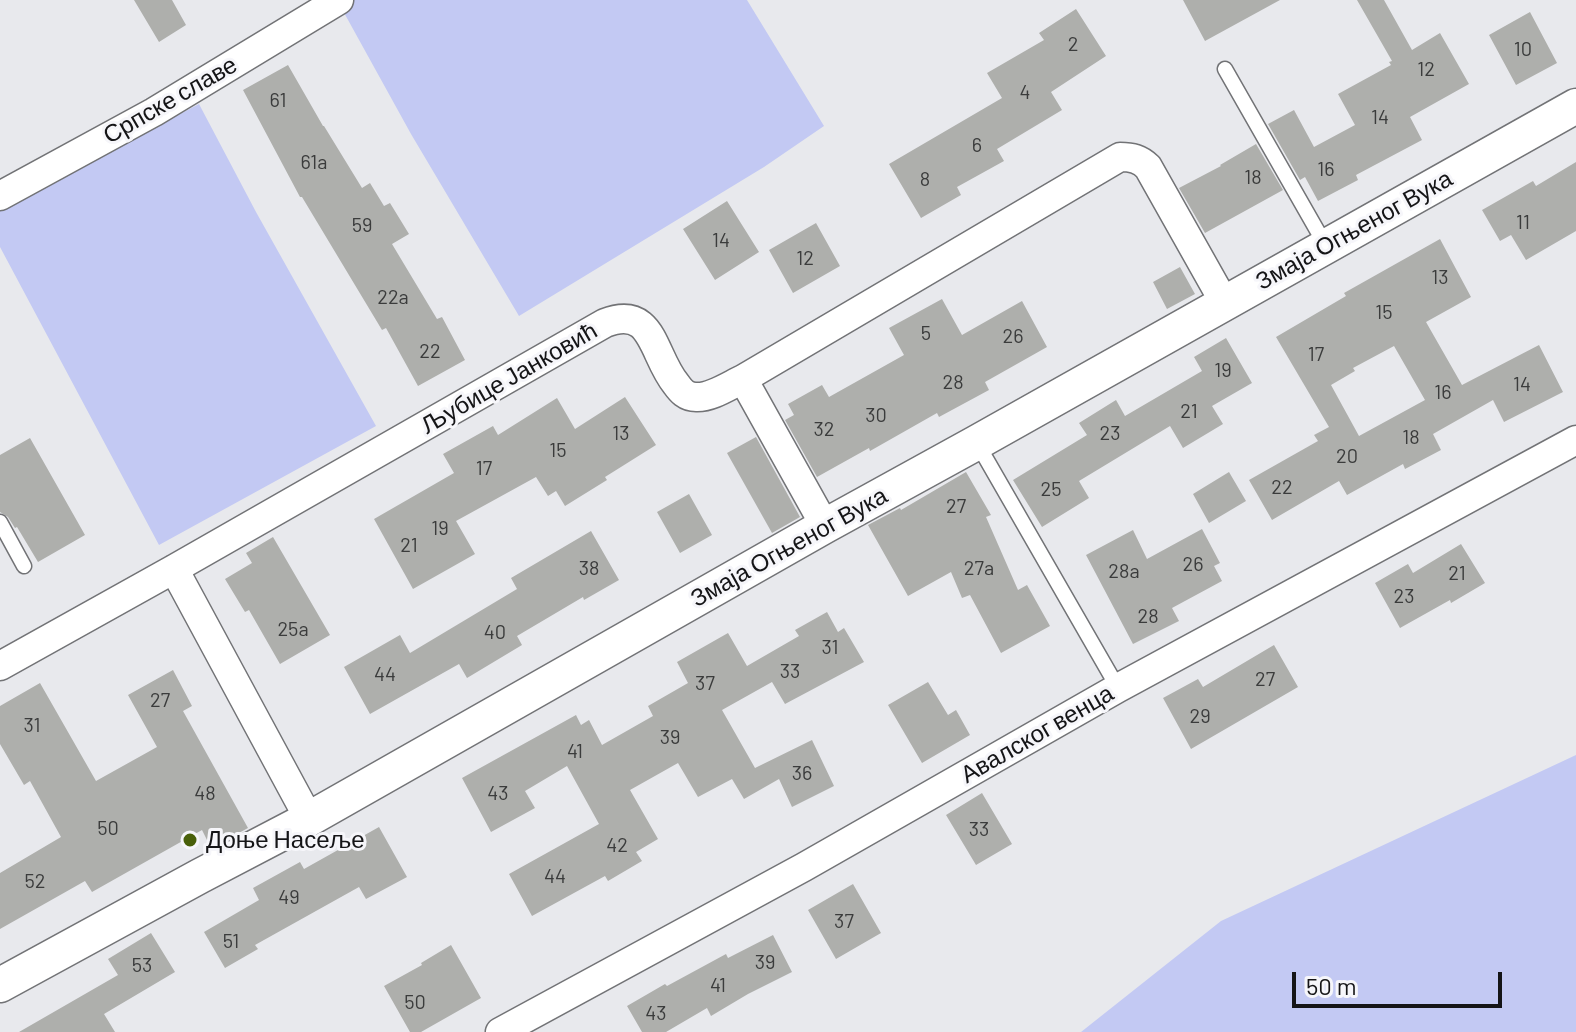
<!DOCTYPE html>
<meta charset="utf-8">
<style>
body{margin:0}
#map{position:relative;width:1576px;height:1032px;overflow:hidden;background:#e8e9ed;font-family:Barlow,sans-serif}
canvas{display:block}
.scale{position:absolute;left:1292px;top:972px;width:210px;height:36px;box-sizing:border-box;border:4px solid #151517;border-top:0;padding-left:10px;font-size:24px;line-height:28px;white-space:nowrap;color:#151517;-webkit-text-stroke:6px #f6f6fa;paint-order:stroke}
</style>
<div id="map">
<canvas width="1576" height="1032"></canvas>
<div class="scale">50 m</div>
</div>
<script>
const ctx = document.querySelector('canvas').getContext('2d');
ctx.lineJoin = 'round';
function fillPath(path, color) {
  ctx.fillStyle = color;
  ctx.fill(path, 'evenodd');
}
function stroke(path, color, width, dash) {
  ctx.strokeStyle = color;
  ctx.lineWidth = width;
  ctx.lineCap = dash ? 'butt' : 'round';
  ctx.setLineDash(dash || []);
  ctx.stroke(path);
}
function label(font, color, halo, rows, align = 'center') {
  ctx.font = font + ' Barlow,sans-serif';
  ctx.lineWidth = 6;
  ctx.setLineDash([]);
  ctx.textBaseline = 'middle';
  ctx.strokeStyle = halo;
  ctx.fillStyle = color;
  for (const [text, x, y, turn = 0] of rows) {
    ctx.save();
    ctx.translate(x, y);
    ctx.rotate((+turn || 0) * Math.PI / 180);
    ctx.textAlign = isNaN(turn) ? turn : align;
    if (halo) ctx.strokeText(text, 0, 0);
    ctx.fillText(text, 0, 0);
    ctx.restore();
  }
}
fillPath(new Path2D(`
 M337,0H747L824,126L764,167L519,316L411,134Z
 M199,104L256,212L376,426L159,545L0,247V209Z
 M1576,755V1032H1081L1221,921Z`), '#c3c9f3');
fillPath(new Path2D(`
 M134,0H172L186,25L159,42Z
 M1183,0H1280L1205,41Z
 M1357,0H1384L1412,50L1440,33L1469,84L1410,117L1422,140L1356,175L1358,180L1318,201L1305,177L1300,180L1268,124L1294,110L1314,147L1355,125L1338,94L1391,65L1389,62L1392,61Z
 M1076,9L1106,56L1051,92L1062,110L997,149L1004,161L957,187L961,195L921,218L889,164L1002,98L987,73L1044,40L1039,33Z
 M1530,12L1557,63L1516,85L1489,35Z
 M288,65L323,126H324L362,188L370,183L384,206L390,203L409,234L392,244L437,319L442,317L465,360L418,386L386,328L382,330L302,197H300L243,90Z
 M1256,144L1283,190L1205,233L1179,188L1221,166L1220,165Z
 M1576,162V231L1526,260L1511,235L1500,241L1482,210L1533,181L1536,186Z
 M727,201L759,252L715,280L683,229Z
 M816,223L840,266L793,293L769,250Z
 M1440,239L1471,297L1426,322L1462,385L1539,345L1563,392L1504,422L1493,400L1433,434L1441,450L1405,469L1403,464L1347,495L1339,481L1272,520L1249,480L1318,441L1314,435L1329,427L1276,337L1346,296L1344,293ZM1394,346L1425,400L1359,436L1331,385L1355,371L1353,368Z
 M1180,267L1195,294L1167,309L1153,282Z
 M942,299L962,335L1022,301L1047,347L985,382L989,390L939,417L937,413L870,451L869,448L817,477L785,420L794,415L788,404L822,385L829,397L904,355L889,328Z
 M1226,338L1252,383L1212,406L1223,424L1183,448L1170,426L1079,481L1089,498L1042,527L1013,480L1087,435L1079,423L1116,400L1125,416L1202,371L1194,357Z
 M625,397L656,445L605,477L607,480L565,506L556,491L548,496L536,477L456,521L475,554L413,589L374,519L454,473L443,454L493,426L498,435L557,398L575,429Z
 M756,437L800,517L772,533L727,453Z
 M30,438L85,535L38,562L17,527L15,528L8,517L0,512V455Z
 M966,472L991,515L986,517L1018,590L1027,585L1050,626L1001,653L970,595L962,598L951,572L908,596L868,525L900,508L901,510Z
 M1229,472L1246,501L1209,523L1193,494Z
 M689,494L712,535L680,553L657,512Z
 M1202,529L1220,563L1214,566L1222,581L1172,608L1179,621L1133,644L1086,555L1133,530L1147,559Z
 M591,531L619,580L584,600L583,597L517,636L522,645L467,678L459,664L370,714L344,667L400,635L410,653L517,589L511,578Z
 M273,537L330,635L280,664L249,610L245,612L225,579L252,563L246,553Z
 M1461,544L1485,583L1451,603L1450,600L1400,628L1375,583L1408,564L1413,573Z
 M827,612L838,632L844,628L864,662L785,704L772,682L722,710L755,768L812,740L834,786L792,807L779,779L744,799L732,779L698,797L678,763L630,790L658,839L636,852L642,861L608,881L605,876L532,916L509,874L599,824L567,766L525,791L535,808L491,832L462,778L576,715L581,725L589,720L602,745L653,716L648,706L688,683L677,662L728,633L747,666L799,636L795,630Z
 M1274,645L1298,687L1191,749L1163,698L1198,679L1203,687Z
 M173,670L192,706L183,711L248,828L211,848L202,830L92,892L85,881L0,929V873L61,837L30,781L24,785L0,744V706L40,683L96,781L157,747L128,695Z
 M928,682L948,715L956,710L970,735L922,763L888,705Z
 M982,793L1012,844L976,865L946,815Z
 M379,827L407,877L366,899L359,887L255,945L258,949L225,968L204,932L259,900L253,888L300,862L304,869Z
 M853,884L881,933L836,959L808,910Z
 M151,933L175,972L104,1014L115,1032H19L118,975L108,959Z
 M773,935L792,972L748,994L711,1016L707,1008L666,1032H642L627,1006L665,984L667,986L726,954L728,958Z
 M451,945L481,998L421,1032H410L384,986L422,965L421,963Z`), '#aeafac');
const service = new Path2D(`
 M1225,69L1326,246
 M977,443L1118,688
 M0,522L24,566`);
const minor = new Path2D(`
 M0,196L154,112L339,0
 M743,379L825,526
 M174,569L309,819
 M0,666L174,569L605,323C654,304 652,355 676,384C681,391 686,397 696,397C711,398 730,385 743,379L1120,157C1132,157 1140,159 1148,167L1224,302
 M500,1032L804,867L1118,688L1576,440`);
const tertiary = new Path2D(`
 M0,985L200,876L309,819L825,526L976,443L1576,106`);
stroke(service, '#727376', 17);
stroke(minor, '#727376', 31);
stroke(tertiary, '#727376', 37);
stroke(service, '#fff', 14);
stroke(minor, '#fff', 28);
stroke(tertiary, '#fff', 34);
for (const [x, y, r, color] of [
 [190,840,8,"#49600a"]
]) {
  const dot = new Path2D();
  dot.arc(x, y, r, 0, 2 * Math.PI);
  ctx.fillStyle = color;
  ctx.fill(dot);
  stroke(dot, '#f6f6fa', 3);
}
label('20px', '#3b3c3c', null, [
 ["2",1073,44],
 ["10",1523,49],
 ["12",1426,69],
 ["4",1025,92],
 ["61",278,100],
 ["14",1380,117],
 ["6",977,145],
 ["61a",314,162],
 ["16",1326,169],
 ["18",1253,177],
 ["8",925,179],
 ["11",1523,222],
 ["59",362,225],
 ["14",721,240],
 ["12",805,258],
 ["13",1440,277],
 ["22a",393,297],
 ["15",1384,312],
 ["5",926,333],
 ["26",1013,336],
 ["22",430,351],
 ["17",1316,354],
 ["19",1223,370],
 ["28",953,382],
 ["14",1522,384],
 ["16",1443,392],
 ["21",1189,411],
 ["30",876,415],
 ["32",824,429],
 ["13",621,433],
 ["23",1110,433],
 ["18",1411,437],
 ["15",558,450],
 ["20",1347,456],
 ["17",484,468],
 ["22",1282,487],
 ["25",1051,489],
 ["27",956,506],
 ["19",440,528],
 ["21",409,545],
 ["26",1193,564],
 ["38",589,568],
 ["27a",979,568],
 ["28a",1124,571],
 ["21",1457,573],
 ["23",1404,596],
 ["28",1148,616],
 ["25a",293,629],
 ["40",495,632],
 ["31",830,647],
 ["33",790,671],
 ["44",385,674],
 ["27",1265,679],
 ["37",705,683],
 ["27",160,700],
 ["29",1200,716],
 ["31",32,725],
 ["39",670,737],
 ["41",575,751],
 ["36",802,773],
 ["48",205,793],
 ["43",498,793],
 ["50",108,828],
 ["33",979,829],
 ["42",617,845],
 ["44",555,876],
 ["52",35,881],
 ["49",289,897],
 ["37",844,921],
 ["51",231,941],
 ["39",765,962],
 ["53",142,965],
 ["41",718,985],
 ["50",415,1002],
 ["43",656,1013]
]);
label('24px', '#151517', '#f6f6fa', [
 ["Српске славе",170,100,-30],
 ["Змаја Огњеног Вука",1354,230,-29],
 ["Љубице Јанковић",509,378,-30],
 ["Змаја Огњеног Вука",789,547,-29],
 ["Авалског венца",1037,734,-30]
]);
label('24px', '#151517', '#f6f6fa', [
 ["Доње Насеље",206,840]
], 'left');
</script>
